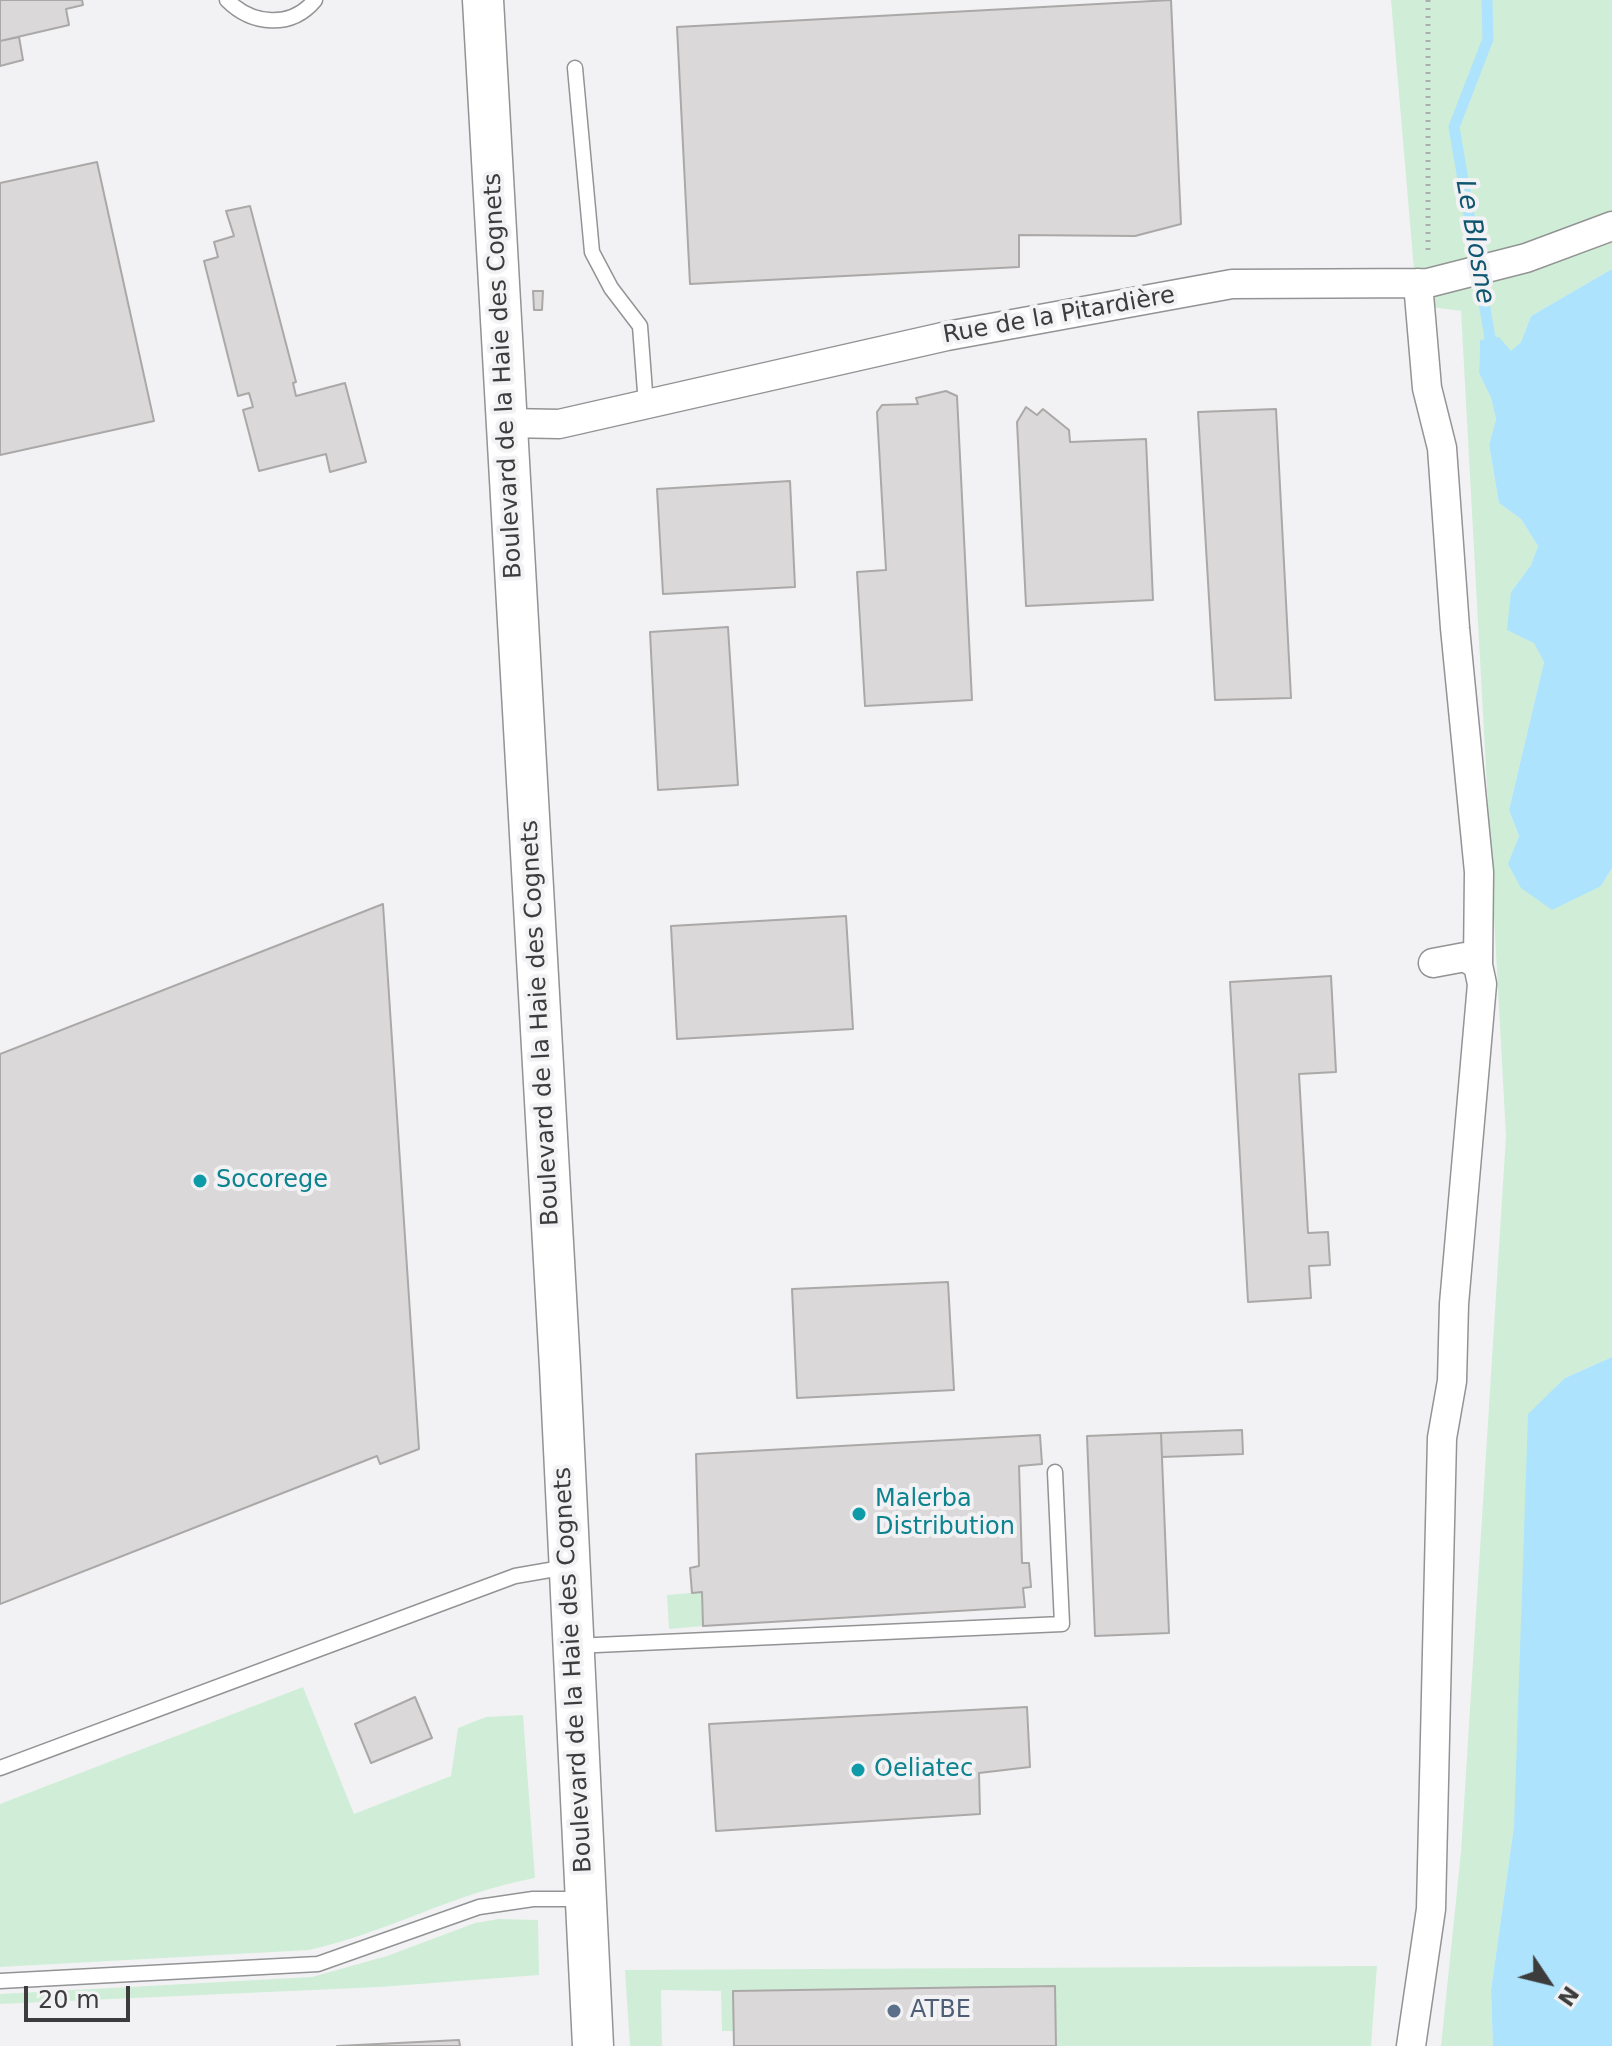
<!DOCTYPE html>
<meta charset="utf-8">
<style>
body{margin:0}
#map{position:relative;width:1612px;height:2046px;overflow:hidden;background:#f2f2f4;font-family:"DejaVu Sans",sans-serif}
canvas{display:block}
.north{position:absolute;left:1508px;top:1942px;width:80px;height:80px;-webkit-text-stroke:6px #f2f2f4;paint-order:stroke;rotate:125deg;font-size:22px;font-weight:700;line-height:32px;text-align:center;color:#3c3c3d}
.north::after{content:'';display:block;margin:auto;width:28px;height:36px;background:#3c3c3d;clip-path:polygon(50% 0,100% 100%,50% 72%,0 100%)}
.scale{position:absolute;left:24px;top:1986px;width:106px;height:36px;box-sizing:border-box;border:4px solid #3c3c3d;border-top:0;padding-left:10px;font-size:24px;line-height:28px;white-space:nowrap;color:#3c3c3d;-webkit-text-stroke:6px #f2f2f4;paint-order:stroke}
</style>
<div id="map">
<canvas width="1612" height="2046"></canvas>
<div class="north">N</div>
<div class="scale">20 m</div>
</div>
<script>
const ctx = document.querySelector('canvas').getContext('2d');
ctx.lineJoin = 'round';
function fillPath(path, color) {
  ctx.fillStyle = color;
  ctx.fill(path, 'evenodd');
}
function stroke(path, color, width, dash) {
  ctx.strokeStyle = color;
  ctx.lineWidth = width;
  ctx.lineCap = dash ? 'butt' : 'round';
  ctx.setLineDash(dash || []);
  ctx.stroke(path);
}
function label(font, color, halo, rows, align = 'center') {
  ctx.font = font + ' "DejaVu Sans",sans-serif';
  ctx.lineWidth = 8;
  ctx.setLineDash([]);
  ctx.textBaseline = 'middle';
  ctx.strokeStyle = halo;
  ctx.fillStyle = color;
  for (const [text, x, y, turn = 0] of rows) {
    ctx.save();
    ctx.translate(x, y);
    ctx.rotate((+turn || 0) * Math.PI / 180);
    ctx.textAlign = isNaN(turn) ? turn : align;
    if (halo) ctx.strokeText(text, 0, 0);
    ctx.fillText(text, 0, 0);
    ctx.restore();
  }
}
fillPath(new Path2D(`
 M1391,0H1612V269L1531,316L1521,342L1511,352L1480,340L1479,373L1491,398L1496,419L1489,445L1499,503L1521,519L1538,546L1531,565L1511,592L1544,662L1509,810L1519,836L1509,864L1601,886L1612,868V1357L1565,1378L1514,1826L1491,1990L1493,2046H1441L1461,1852L1506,1136L1461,311L1417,305Z
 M702,1592L703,1626L669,1629L667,1595Z
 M303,1687L354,1814L451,1776L458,1728L486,1717L523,1715L535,1878C456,1892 387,1933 309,1950L0,1967V1804Z
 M499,1919L538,1920L539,1975L380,1987L0,2004V1994L312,1977L387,1956L475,1923Z
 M1377,1966L1371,2046H1056L1055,1986L733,1991V2031H722L721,1991L661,1990L662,2046H630L625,1970Z`), '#d0eed7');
fillPath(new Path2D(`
 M1612,269V868L1601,886L1552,910L1521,888L1508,864L1519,836L1509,810L1544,662L1534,643L1507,630L1511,592L1531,565L1538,546L1521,519L1499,503L1489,445L1496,419L1491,398L1479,373L1480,340L1499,337L1511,351L1521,342L1531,316Z
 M1612,1357V2046H1493L1491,1990L1514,1826L1528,1414L1565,1378Z`), '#ade3fc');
stroke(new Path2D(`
 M1487,0L1488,39L1454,127L1490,338L1497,350`), '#ade3fc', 11);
const building = new Path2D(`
 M0,0H82L83,5L66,9L69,25L0,41Z
 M1171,0L1181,224L1135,236L1019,235V267L690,284L677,27Z
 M19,37L23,60L0,66V41Z
 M97,162L154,421L0,455V183Z
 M250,206L296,382L293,383L296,396L345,383L366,462L330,472L326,454L259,471L243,410L253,407L249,393L238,396L204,261L218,257L214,242L234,236L226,211Z
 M533,291H543L542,310H534Z
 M946,391L957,396L972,700L865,706L857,572L886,570L877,412L882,405L918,404L916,398Z
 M1026,407L1037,415L1043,409L1069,430L1070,442L1146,439L1153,600L1026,606L1017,422Z
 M1276,409L1291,698L1215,700L1198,412Z
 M790,481L795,587L663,594L657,489Z
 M728,627L738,785L658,790L650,632Z
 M383,904L419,1449L380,1464L377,1456L0,1604V1054Z
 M846,916L853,1029L677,1039L671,926Z
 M1331,976L1336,1072L1299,1074L1308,1233L1328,1232L1330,1265L1309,1266L1311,1298L1248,1302L1230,982Z
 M948,1282L954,1390L797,1398L792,1289Z
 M1242,1430L1243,1454L1162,1457L1161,1433Z
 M1161,1433L1169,1633L1095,1636L1087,1436Z
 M1040,1435L1042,1464L1019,1466L1022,1563H1029L1031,1587L1023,1588L1025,1607L703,1626L702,1592L692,1593L690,1568L699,1566L696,1454Z
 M415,1697L432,1738L371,1763L355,1724Z
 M1027,1707L1030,1767L979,1773L980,1814L716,1831L709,1724Z
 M1055,1986L1056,2046H734L733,1991Z
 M459,2040L460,2046H337Z`);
fillPath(building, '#dad8d8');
stroke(building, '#aba9a8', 2);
const lane = new Path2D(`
 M227,0C252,25 291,29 315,0
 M575,68L592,252L611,288L640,326L646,405
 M574,1646L1062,1624L1055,1472
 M0,1768L515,1576L567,1567
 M0,1981L318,1964L479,1907L533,1899H585`);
const street = new Path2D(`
 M1418,283L1427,388L1442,448L1455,628L1479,872L1478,965
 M507,423L559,424L947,336L1232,284L1428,283L1526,258L1612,226
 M1411,2046L1431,1909L1442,1438L1452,1381L1454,1304L1482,984L1478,965L1465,957L1433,963`);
const secondary = new Path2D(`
 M483,0L560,1367L593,2046`);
stroke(lane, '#929394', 17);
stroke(street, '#929394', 31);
stroke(secondary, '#929394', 43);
stroke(new Path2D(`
 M1428,0V251`), '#aeaeaf', 5, [2, 6]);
stroke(lane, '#fff', 14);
stroke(street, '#fff', 28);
stroke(secondary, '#fff', 40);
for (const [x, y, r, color] of [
 [200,1181,8,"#0f9aa8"],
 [859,1514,8,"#0f9aa8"],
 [858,1770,8,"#0f9aa8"],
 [894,2011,8,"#5c6f8a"]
]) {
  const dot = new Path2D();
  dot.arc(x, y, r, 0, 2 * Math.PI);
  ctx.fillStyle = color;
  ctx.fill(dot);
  stroke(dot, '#f2f2f4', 3);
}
label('24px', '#3c3c3d', '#f2f2f4', [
 ["Rue de la Pitardière",1059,316,-10],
 ["Boulevard de la Haie des Cognets",504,376,-93],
 ["Boulevard de la Haie des Cognets",541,1023,-93],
 ["Boulevard de la Haie des Cognets",574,1670,-93]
]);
label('24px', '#0d838f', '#f2f2f4', [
 ["Socorege",216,1181],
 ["Malerba",875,1500],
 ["Distribution",875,1528],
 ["Oeliatec",874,1770]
], 'left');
label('24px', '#4e5e75', '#f2f2f4', [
 ["ATBE",910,2011]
], 'left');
label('italic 26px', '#115670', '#f2f2f4', [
 ["Le Blosne",1474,242,80]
]);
</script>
